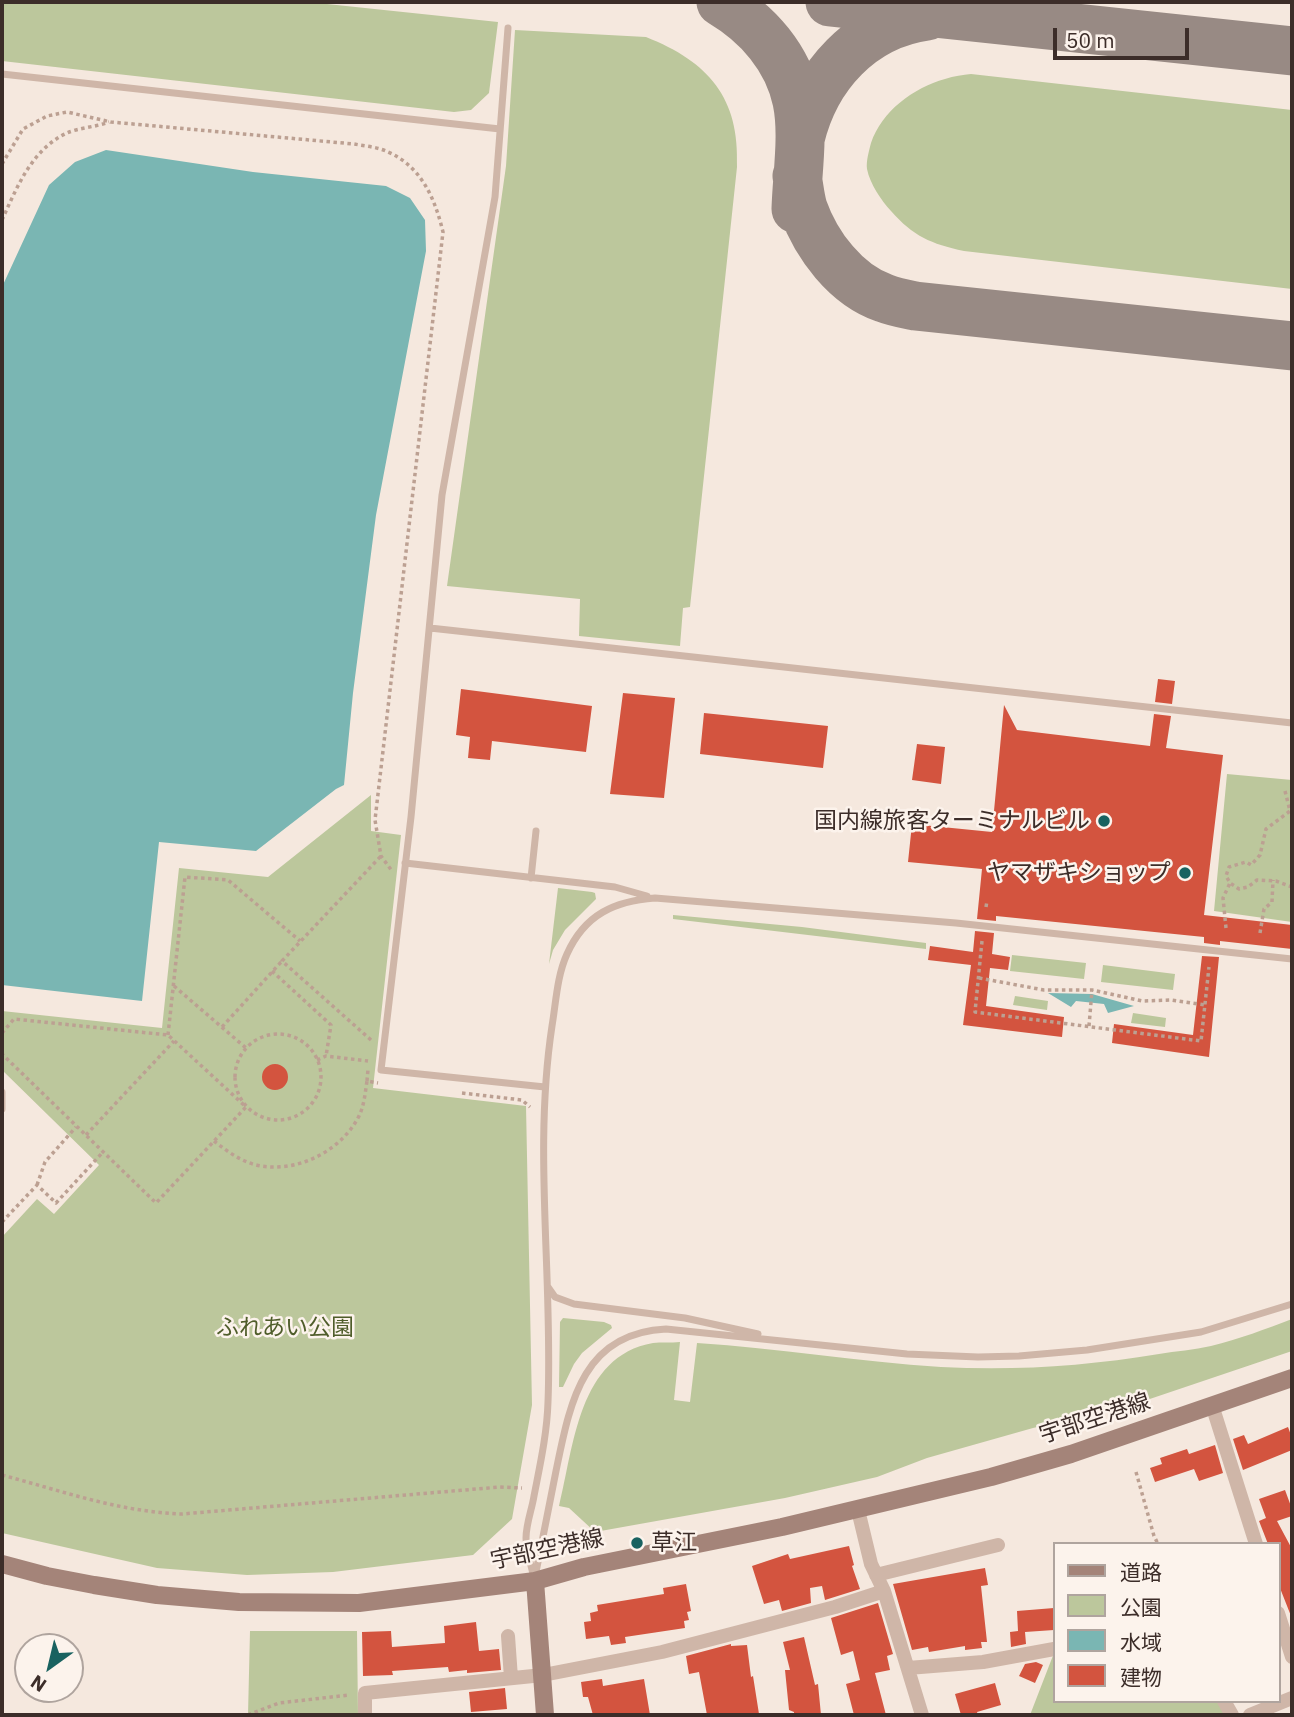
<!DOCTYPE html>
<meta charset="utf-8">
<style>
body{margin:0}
#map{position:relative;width:1294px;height:1717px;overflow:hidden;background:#f5e8de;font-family:"IBM Plex Sans","Noto Sans JP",sans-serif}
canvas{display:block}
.frame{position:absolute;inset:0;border:4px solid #3c2d29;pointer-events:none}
.legend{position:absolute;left:1053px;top:1542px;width:228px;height:161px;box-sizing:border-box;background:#fcf3ec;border:2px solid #afa49e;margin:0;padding:9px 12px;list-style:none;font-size:21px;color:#3c2d29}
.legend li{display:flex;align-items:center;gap:14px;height:35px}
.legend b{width:35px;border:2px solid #afa49e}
.north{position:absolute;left:14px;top:1633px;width:70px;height:70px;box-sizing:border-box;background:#fcf3ec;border:2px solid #afa49e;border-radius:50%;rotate:214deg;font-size:19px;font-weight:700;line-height:28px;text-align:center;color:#3c2d29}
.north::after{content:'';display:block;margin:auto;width:24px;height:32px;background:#196260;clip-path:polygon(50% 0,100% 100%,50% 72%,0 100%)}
.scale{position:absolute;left:1053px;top:28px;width:136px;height:32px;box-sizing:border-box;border:4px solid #3c2d29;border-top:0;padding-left:9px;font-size:21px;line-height:24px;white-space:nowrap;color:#3c2d29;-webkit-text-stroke:5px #fcf3ec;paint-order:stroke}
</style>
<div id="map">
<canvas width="1294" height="1717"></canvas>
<div class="frame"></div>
<ul class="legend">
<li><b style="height:9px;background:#a48479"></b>道路</li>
<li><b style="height:19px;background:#bcc79c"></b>公園</li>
<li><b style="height:19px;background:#7ab6b3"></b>水域</li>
<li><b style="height:19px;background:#d3543f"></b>建物</li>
</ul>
<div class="north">N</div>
<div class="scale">50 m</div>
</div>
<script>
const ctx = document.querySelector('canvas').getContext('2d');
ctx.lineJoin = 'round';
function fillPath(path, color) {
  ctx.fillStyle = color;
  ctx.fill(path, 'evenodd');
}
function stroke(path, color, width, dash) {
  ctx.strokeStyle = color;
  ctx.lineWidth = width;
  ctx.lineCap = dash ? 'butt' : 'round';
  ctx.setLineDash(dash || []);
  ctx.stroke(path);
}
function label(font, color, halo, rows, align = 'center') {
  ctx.font = font + ' "IBM Plex Sans","Noto Sans JP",sans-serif';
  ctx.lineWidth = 5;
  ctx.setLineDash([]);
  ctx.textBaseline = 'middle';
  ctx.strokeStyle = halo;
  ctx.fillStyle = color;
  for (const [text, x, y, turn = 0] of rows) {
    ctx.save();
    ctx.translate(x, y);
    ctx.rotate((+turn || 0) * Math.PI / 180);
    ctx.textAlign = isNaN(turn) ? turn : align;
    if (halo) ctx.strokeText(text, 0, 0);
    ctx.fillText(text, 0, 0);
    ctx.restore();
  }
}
fillPath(new Path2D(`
 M2,2H308L498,22L489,93L471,110L454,112L2,61Z
 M515,30L646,37C709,62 740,98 737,167L690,607L683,608L680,646L579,636L580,599L447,586L506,166Z
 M971,74L1292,110V289L964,251C931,244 913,236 891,211C881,200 870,184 867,169C866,161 869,151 871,143C882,111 913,88 945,79C954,76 963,75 971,74Z
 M1227,774L1292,780V922L1214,911Z
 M371,795V831L401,835L373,1088L526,1106L532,1405L512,1519L473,1555L333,1572L247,1575L157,1568L2,1533V1237L37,1199L54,1214L99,1165L2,1070V1011L162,1028L179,868L268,877Z
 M558,888L592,892L595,893L596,899L565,930L553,950L549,964Z
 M673,915L802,927L926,943V949L673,919Z
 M1012,955L1086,963L1084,979L1010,971Z
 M1103,965L1175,974L1173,990L1101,982Z
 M1015,996L1048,1001L1047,1010L1013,1005Z
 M1133,1013L1166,1018L1165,1027L1131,1023Z
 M563,1318L604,1322L611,1325L612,1328L582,1353L574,1364L563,1387H559L560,1322Z
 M1292,1319V1351L1132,1405L1033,1428L927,1458L877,1477L785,1498L595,1532L569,1508L559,1506C574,1447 578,1356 653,1343C661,1342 671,1343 680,1342L674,1400L690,1402L697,1343C778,1348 859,1362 941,1367C1015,1371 1086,1366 1159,1354C1176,1351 1194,1350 1211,1346C1239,1339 1266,1329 1292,1319Z
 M250,1631H357L358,1715H248Z
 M1054,1653V1701H1220L1227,1715H1030Z`), '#bcc79c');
fillPath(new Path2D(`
 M106,150L253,172L386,186L410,198L425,220L426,251L376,515L353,693L344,785L336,789L256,851L159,842L142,1001L2,985V287L49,185L75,162Z
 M1048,993L1092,994L1134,1006L1108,1013L1104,1004L1076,1001L1071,1007Z`), '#7ab6b3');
stroke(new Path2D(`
 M721,2C758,24 788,58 797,101C804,135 797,175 796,209
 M830,2L1292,51
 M800,139C815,76 861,25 927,16
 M797,176C799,186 800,198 803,208C816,245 846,285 884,298C894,302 905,304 915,306L1292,346`), '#988a84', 49);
fillPath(new Path2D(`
 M1158,679L1175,681L1172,704L1155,702Z
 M461,689L592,706L586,752L492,741L490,760L468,758L470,737L456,735Z
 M623,693L675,698L664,798L610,794Z
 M1004,705L1017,730L1150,746L1154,714L1171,716L1166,748L1223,755L1204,915L1292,925V949L1220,941V945L1204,943V937L996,916V921L977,919L982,869L908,862L912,824L992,832Z
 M704,713L828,726L823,768L700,754Z
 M917,744L945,747L941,784L912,780Z
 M975,931L994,933L992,954L1010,957L1008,970L990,968L986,1006L1064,1017L1062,1037L963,1025L971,965L928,960L930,946L973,952Z
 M1202,956L1219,957L1209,1057L1112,1043L1114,1024L1193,1035Z
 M262 1077a13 13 0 1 1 26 0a13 13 0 1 1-26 0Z
 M1288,1427L1292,1438V1450L1243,1470L1233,1439L1244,1435L1248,1444Z
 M1215,1445L1223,1473L1199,1481L1194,1469L1155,1482L1150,1468L1162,1464L1160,1458L1187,1449L1189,1454Z
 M1285,1490L1292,1509V1516L1277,1521L1292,1549L1291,1616L1278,1583V1544H1268L1259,1521L1266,1518L1259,1499Z
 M849,1546L854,1565L852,1566L860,1589L825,1600L822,1586L810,1588L811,1603L782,1611L779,1600L764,1604L752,1566L788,1554L790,1559Z
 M985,1568L988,1585L981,1586L987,1642H981L982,1648L965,1650V1646L929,1652L928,1647L912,1650L893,1584Z
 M686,1584L691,1611L687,1612L689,1620L684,1621L685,1628L625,1637L626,1643L611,1645L609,1636L586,1639L584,1622L591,1621L590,1613L598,1611L597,1605L664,1594L663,1588Z
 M878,1603L893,1654L887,1656L890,1670L875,1673L886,1715H854L846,1684L860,1680L853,1651L841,1655L831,1618Z
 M1054,1608V1630L1025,1632L1026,1644L1011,1647L1010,1632L1018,1631L1017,1611Z
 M476,1622L479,1651L499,1649L501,1670L467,1673V1670L449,1672L448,1667L392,1671L393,1675L363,1676L362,1632L391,1631L392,1647L445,1643L444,1626Z
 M804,1637L815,1685L818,1684L821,1715H794V1712L789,1710L785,1670H790L783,1642Z
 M731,1644V1646L747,1645L751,1677L753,1676L759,1714L707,1715L699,1672L689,1674L686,1656Z
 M1036,1662L1043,1665L1035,1683L1019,1676L1025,1664Z
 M602,1679L603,1686L644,1679L650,1715H593L588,1697H583L581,1682Z
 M995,1683L1001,1705L977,1712L978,1715H961L955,1694Z
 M505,1688L507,1709L471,1712L469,1692Z`), '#d3543f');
stroke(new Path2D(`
 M2,164L23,129L47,116L67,112L111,122L354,144C365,146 378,147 388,152C422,167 435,199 443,232L375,820L381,856L392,871
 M2,220C17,187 32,149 67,133C78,128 96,127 109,122
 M1285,791L1290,811L1266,829L1260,855L1251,865L1246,862L1229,867L1226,876L1230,883L1239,889L1248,887L1257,880L1276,881L1292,887
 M986,907L987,901
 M1226,928L1223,898L1230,883
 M1260,933L1264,909L1272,902L1273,880
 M982,941L975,1012L1201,1041L1209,967
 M272,971L331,1025L326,1056
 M979,978L1044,990H1092L1142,1001L1171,1000L1205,1005
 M174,986L246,1048
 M1089,1026L1092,990
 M222,1027L282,961
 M2,1033L14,1019L168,1035L246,1107L156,1203L2,1054
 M235 1077a43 43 0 1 1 86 0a43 43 0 1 1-86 0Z
 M168,1035L185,877L228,880L300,941
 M371,1040L282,961L381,856
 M317,1060L326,1056L368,1061
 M367,1081L368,1069
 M462,1093L522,1100L530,1107
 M86,1135L174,1041
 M214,1141C228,1152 243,1163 261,1166C299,1172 340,1151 358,1118C364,1107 365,1094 367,1081L378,1083
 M37,1185L45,1162L76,1127
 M2,1222L37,1185L56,1203L103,1152
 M1136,1472L1154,1536L1158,1544
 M2,1475C62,1491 120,1512 182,1514L500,1487L522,1488
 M248,1715L279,1703L349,1695`), '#bca092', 3.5, [3.5, 3.5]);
stroke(new Path2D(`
 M508,28L495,197L442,495L411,817L381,1070L545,1087
 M2,74L500,129
 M430,628L1292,723
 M405,863L615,887L647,896
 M531,878L536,831
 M2,1092V1109
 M548,1287L555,1297L574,1304L685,1318L758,1334
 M535,1577C542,1542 549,1506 556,1471C570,1403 582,1333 666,1329L907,1354L978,1357L1019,1356L1087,1350L1201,1332L1292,1304
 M534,1579C532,1567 526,1551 526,1538C526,1524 532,1509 534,1496C540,1465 547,1434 548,1402C553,1277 533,1151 552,1026C556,1002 557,976 567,954C585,914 615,901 655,898L956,923L1292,959`), '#cfb6a8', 7);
stroke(new Path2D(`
 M1212,1405L1256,1544
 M858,1510L871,1564L884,1591L922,1715
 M876,1575L998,1545
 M1278,1613L1292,1657
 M508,1636L511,1678
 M908,1668L983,1662L1054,1649
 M1224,1701L1232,1715
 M365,1715V1693L543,1675L662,1652L835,1607L884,1591
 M1250,1715L1292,1698`), '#cfb6a8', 14);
stroke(new Path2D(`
 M2,1564L47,1576L94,1585L157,1595L239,1602L359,1603L535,1581L584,1567L782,1527L991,1477L1071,1454L1292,1378
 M535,1581L545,1715`), '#a48479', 18);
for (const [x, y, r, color] of [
 [1104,821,7,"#196260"],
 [1185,873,7,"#196260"],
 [637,1543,7,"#196260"]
]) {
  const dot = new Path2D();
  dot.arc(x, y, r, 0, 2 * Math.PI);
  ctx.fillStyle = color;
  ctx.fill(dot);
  stroke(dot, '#fcf3ec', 2.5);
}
label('23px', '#3c2d29', '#fcf3ec', [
 ["国内線旅客ターミナルビル",1090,821],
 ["ヤマザキショップ",1171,873],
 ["草江",651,1543,"left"]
], 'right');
label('23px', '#4f5d2a', '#fcf3ec', [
 ["ふれあい公園",285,1328]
]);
label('23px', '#3c2d29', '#fcf3ec', [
 ["宇部空港線",1095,1419,-18],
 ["宇部空港線",547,1550,-12]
]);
</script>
